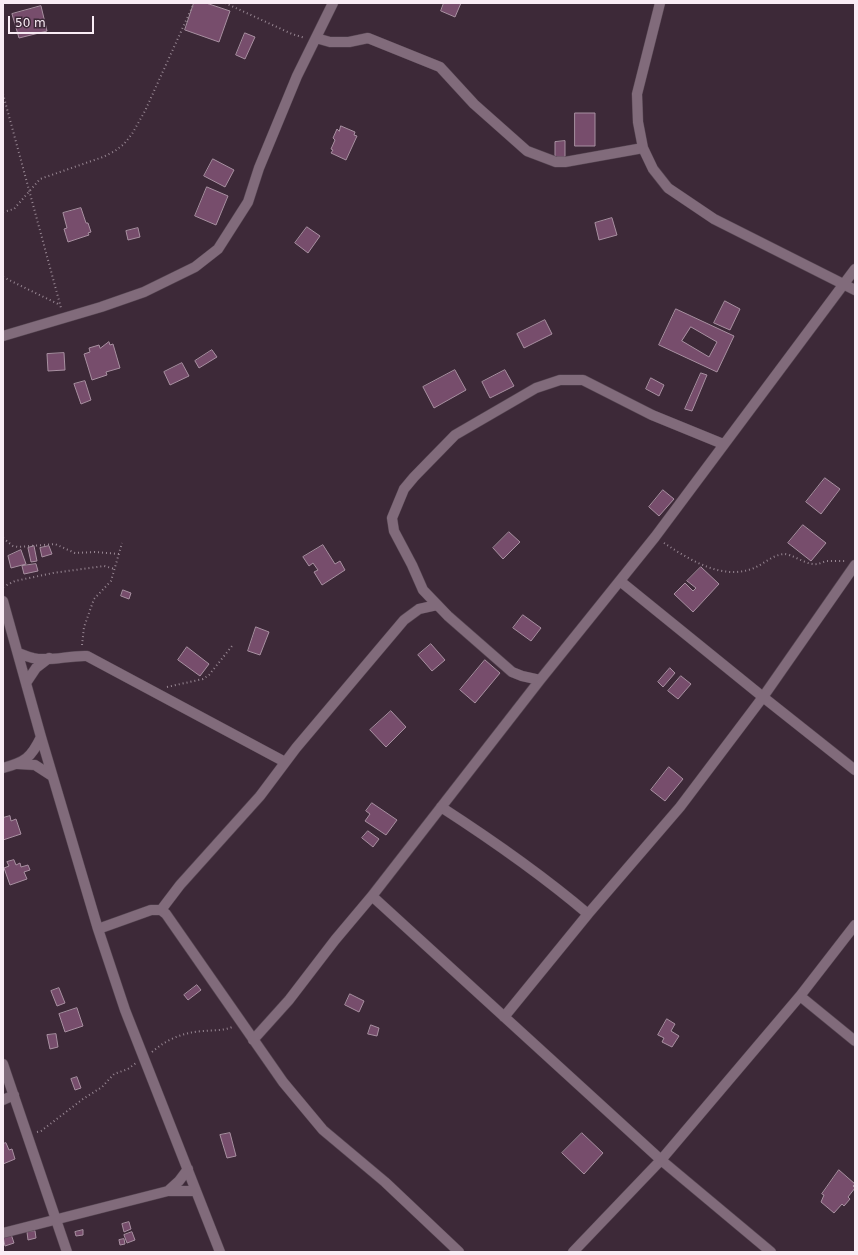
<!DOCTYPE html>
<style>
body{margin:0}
#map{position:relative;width:858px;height:1255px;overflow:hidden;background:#3d2938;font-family:"DejaVu Sans",sans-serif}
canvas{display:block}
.frame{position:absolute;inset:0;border:4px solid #f9ecf5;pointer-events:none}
.scale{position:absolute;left:8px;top:16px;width:86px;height:18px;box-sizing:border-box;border:2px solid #f9ecf5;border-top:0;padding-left:5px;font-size:12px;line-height:14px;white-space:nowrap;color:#f9ecf5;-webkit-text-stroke:3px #3d2938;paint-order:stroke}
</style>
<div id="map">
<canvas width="858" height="1255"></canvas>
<div class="frame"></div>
<div class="scale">50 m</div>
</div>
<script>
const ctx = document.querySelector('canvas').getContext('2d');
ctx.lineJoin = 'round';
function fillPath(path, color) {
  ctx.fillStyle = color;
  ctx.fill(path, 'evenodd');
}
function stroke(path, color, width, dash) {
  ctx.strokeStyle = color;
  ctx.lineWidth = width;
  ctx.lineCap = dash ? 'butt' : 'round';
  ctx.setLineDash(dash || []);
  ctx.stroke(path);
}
const building = new Path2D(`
 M194,3H206L230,11L219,42L185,30Z
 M444,3H461L455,17L441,11Z
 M41,6L47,31L19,38L12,14Z
 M245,33L255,37L245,59L236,55Z
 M575,113H595V146H575Z
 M341,126L355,132L354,135L357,136L346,160L331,153L333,150L331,149L335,140L333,138L337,129L339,131Z
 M565,141V157H555V142Z
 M213,159L234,170L225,187L204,176Z
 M207,187L228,196L216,225L195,216Z
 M81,208L86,223H88L91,232L88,233L89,235L68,242L64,229L67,228L63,213Z
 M612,218L617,235L599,240L595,223Z
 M307,227L320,236L308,253L295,243Z
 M138,228L140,237L128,240L126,231Z
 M725,301L740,309L730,330L714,323Z
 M676,309L734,336L717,372L659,345ZM691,327L717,342L709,357L682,341Z
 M545,320L552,334L524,348L517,334Z
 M109,342L110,345L113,344L120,368L106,372L107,375L92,380L84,354L90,352L89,348L99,345L100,348Z
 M212,350L217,357L199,368L195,361Z
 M64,353L65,370L48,371L47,354Z
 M182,363L189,376L170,385L164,372Z
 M455,370L466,390L434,408L423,387Z
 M505,370L514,386L490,398L482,382Z
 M701,373L707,375L692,411L685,409Z
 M651,378L664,385L659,396L646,389Z
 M85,381L91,400L81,404L74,384Z
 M825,478L840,489L821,514L806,502Z
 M663,490L674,499L659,516L649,507Z
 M803,525L826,543L811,561L788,543Z
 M509,532L520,542L503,559L493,548Z
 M323,545L335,564L340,561L345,570L322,585L314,572L318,570L313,563L309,566L303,557Z
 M34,546L37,561L31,562L28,548Z
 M49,546L52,554L42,557L40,548Z
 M21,550L26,564L11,568L8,556Z
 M36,564L38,571L24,574L22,566Z
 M701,567L719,584L693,612L674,594L685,583L693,591L696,588L687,581Z
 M123,590L131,593L129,599L121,596Z
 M523,615L541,628L531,641L513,628Z
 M256,627L269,632L260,655L248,651Z
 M431,644L445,660L432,671L418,655Z
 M187,647L209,664L200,676L178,660Z
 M485,660L500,673L475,703L460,690Z
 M670,668L675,673L663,687L658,682Z
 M681,676L691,684L678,699L668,691Z
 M391,711L406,727L386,747L370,730Z
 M669,767L683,779L665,801L651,790Z
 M372,803L397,820L386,835L365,821L370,814L366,811Z
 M10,816L11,821L16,819L21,834L3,840V818Z
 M368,831L379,839L373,847L362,838Z
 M14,860L16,865L20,863L21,867L28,865L30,870L24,872L27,879L10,885L4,868L9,866L7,862Z
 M197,985L201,990L188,1000L184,995Z
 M59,988L65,1003L57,1006L51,991Z
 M350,994L364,1001L359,1012L345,1005Z
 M77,1008L83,1026L65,1032L59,1014Z
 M667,1019L675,1024L671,1031L679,1036L672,1047L662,1042L664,1038L658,1035Z
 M371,1025L379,1028L377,1036L368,1034Z
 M56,1034L58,1047L50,1049L47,1035Z
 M77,1077L81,1088L75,1090L71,1079Z
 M230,1133L236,1156L227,1158L220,1135Z
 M582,1133L603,1153L584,1174L562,1153Z
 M6,1143L9,1150L12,1149L15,1159L3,1164V1144Z
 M839,1170L855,1184L853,1186L855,1188L848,1197L850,1199L844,1206L842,1204L834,1213L821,1202L824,1195L822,1194Z
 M129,1222L131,1229L124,1232L122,1224Z
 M83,1230V1235L76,1236L75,1232Z
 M35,1231L36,1238L28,1240L27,1232Z
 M132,1232L135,1240L127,1243L124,1235Z
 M11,1234L14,1243L5,1246L3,1237Z
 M124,1239L125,1244L120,1245L119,1240Z`);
fillPath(building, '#774d6c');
stroke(building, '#a890a1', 1);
const minor = new Path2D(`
 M660,3L637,94L638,122L643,148L653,169L668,188L714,219L855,290
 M316,38L330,42H349L368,38L440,67L474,104L527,151L556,162H565L643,148
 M3,336L101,307L144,292L195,267L218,249L248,202L259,168L297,76L333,3
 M620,581L763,697L855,770
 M3,601L41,737L98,929L125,1010L220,1252
 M18,653C22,654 28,657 33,658C50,662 69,655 87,656L285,762
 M540,680L522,676L512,672L448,616L423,590L412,565L394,531L392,518L404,489L414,477L455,435L536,388L560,380H583L652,415L723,444
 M26,683L36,668L49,658
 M18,764L35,765L52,776
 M3,768C25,762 31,758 41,737
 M441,807C492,840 541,874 588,914
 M372,896L661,1160L771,1252
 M161,910L180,885L260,796L296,748L404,620L419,609L437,605
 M98,929L151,910H161L166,914L283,1082L323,1130L385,1182L459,1252
 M800,996L855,1041
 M504,1017L588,914L680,807L763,697L855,565
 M253,1040L289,1000L335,940L372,896L540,680L655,537L855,269
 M3,1064L67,1252
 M3,1100L14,1095
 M168,1191L179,1181L188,1169
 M3,1233L168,1191H196
 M573,1252L661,1160L800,996L855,925`);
stroke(minor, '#564652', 11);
stroke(new Path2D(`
 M225,3L292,34L305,38
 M3,94L61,308
 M3,212L14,209L40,179L103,157L115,151L124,144L132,134L145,111L194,3
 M3,277L60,305
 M3,538L13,546L18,547L55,544L75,553L95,552L119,554
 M664,543C690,560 723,581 754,568C764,564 772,555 784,554C792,554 803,563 813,564C818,565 822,562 827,561C833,561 840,561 846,561
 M3,587L15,581L53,573L104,566L115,569
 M82,645L84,627L94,599L111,581L122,543
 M167,687L203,679L209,675L232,646
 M152,1052C167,1039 184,1032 204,1031C213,1030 223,1031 232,1027
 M37,1132L41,1131L83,1099L102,1087L114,1074L128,1069L136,1063`), '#978692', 2, [1, 3]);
stroke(minor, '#816b7b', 10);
</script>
